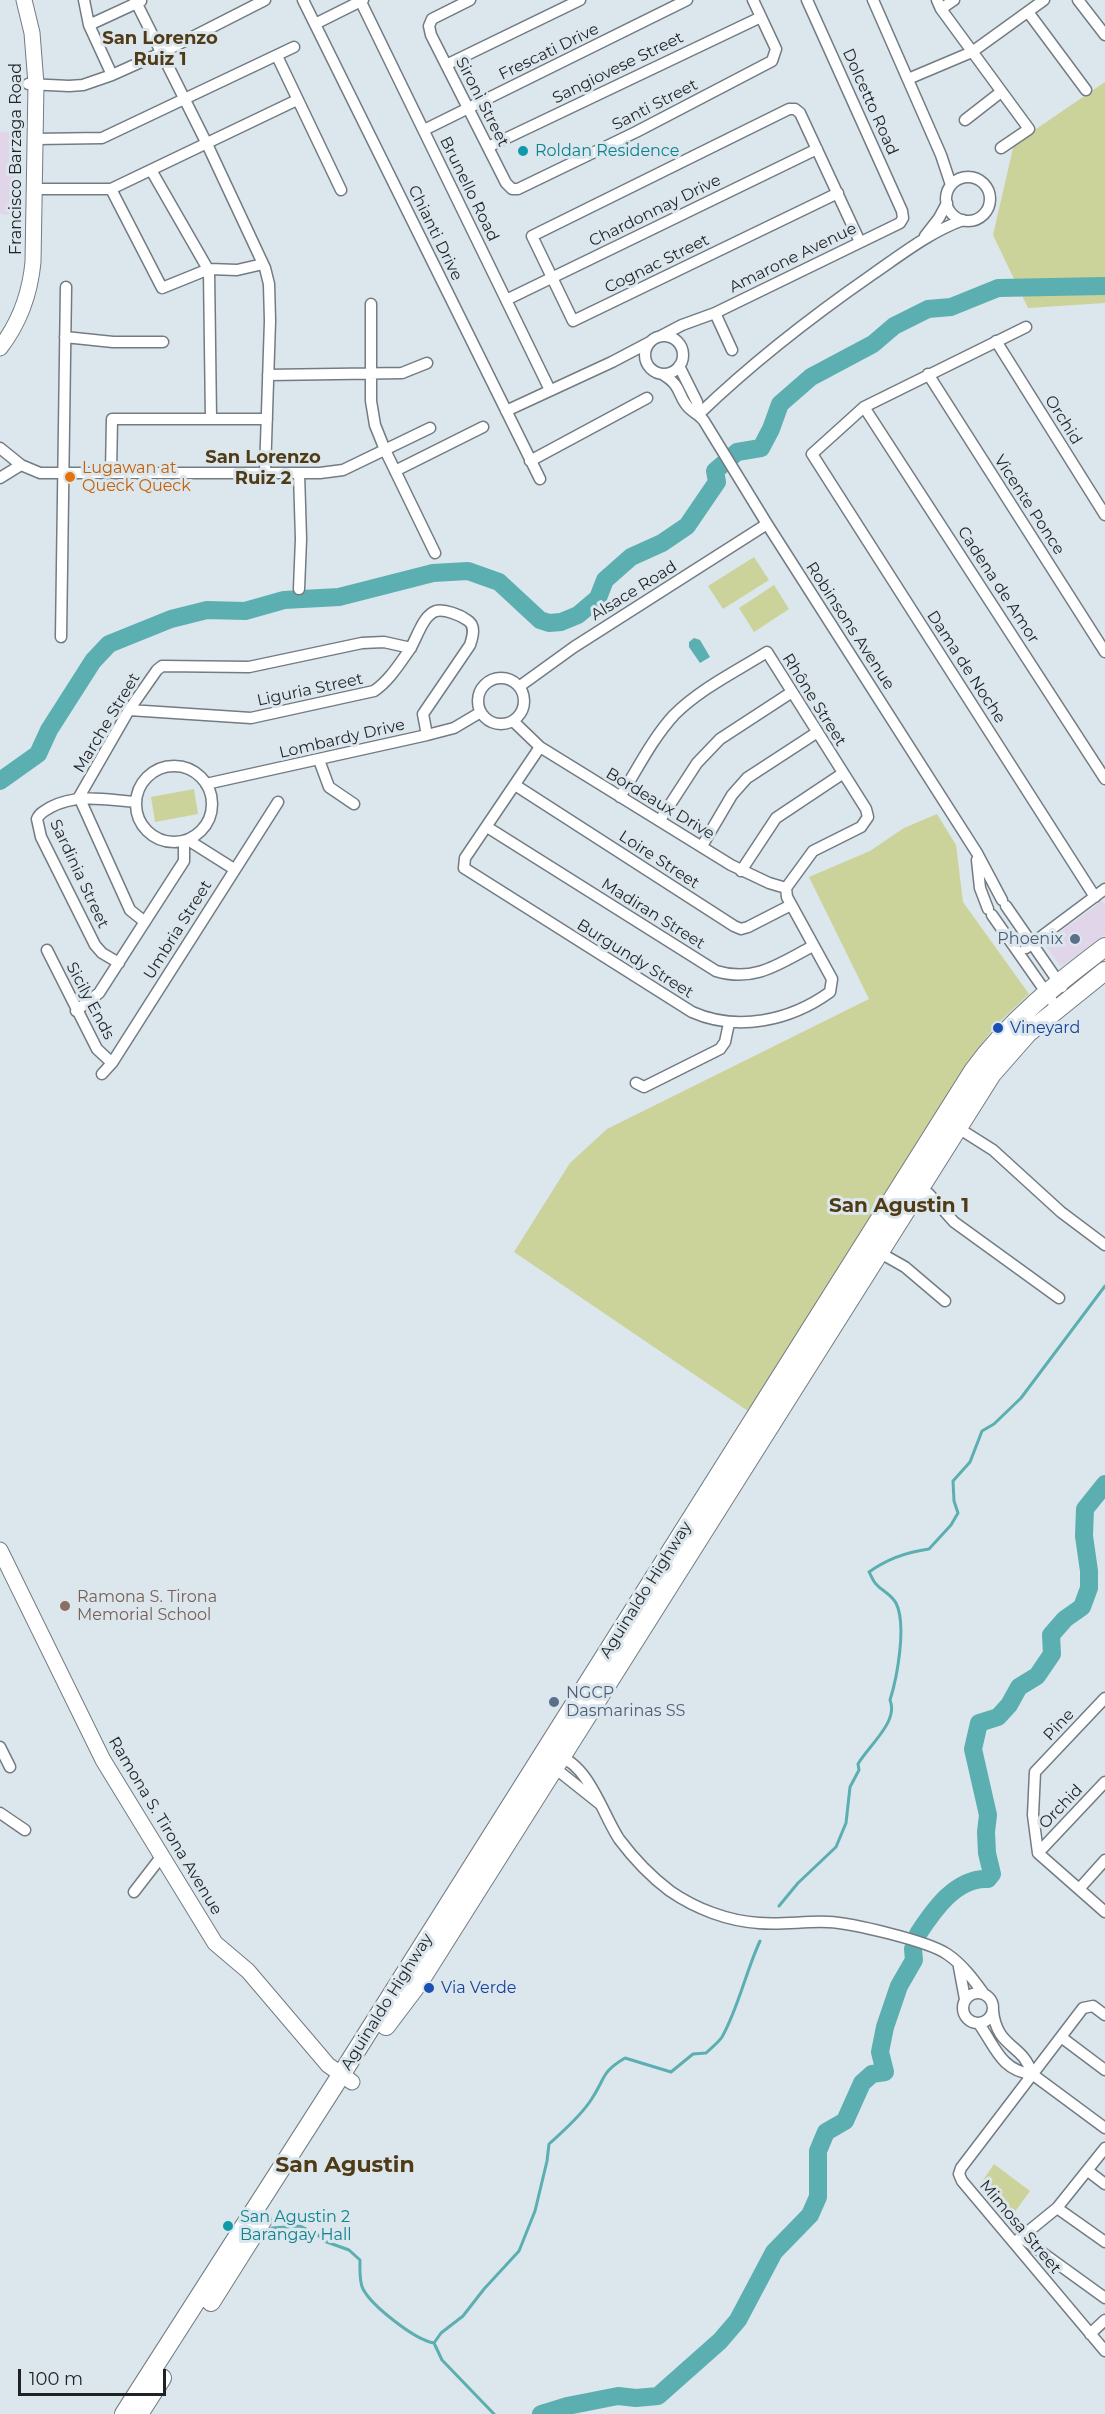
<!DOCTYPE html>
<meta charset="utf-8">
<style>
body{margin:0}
#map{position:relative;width:1105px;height:2414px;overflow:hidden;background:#dce6ed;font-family:Montserrat,sans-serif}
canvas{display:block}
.scale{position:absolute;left:18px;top:2369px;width:148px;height:27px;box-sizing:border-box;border:3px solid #1f2326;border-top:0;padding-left:8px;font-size:18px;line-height:21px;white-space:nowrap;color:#1f2326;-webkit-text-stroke:4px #dce6ed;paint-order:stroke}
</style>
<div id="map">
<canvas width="1105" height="2414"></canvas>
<div class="scale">100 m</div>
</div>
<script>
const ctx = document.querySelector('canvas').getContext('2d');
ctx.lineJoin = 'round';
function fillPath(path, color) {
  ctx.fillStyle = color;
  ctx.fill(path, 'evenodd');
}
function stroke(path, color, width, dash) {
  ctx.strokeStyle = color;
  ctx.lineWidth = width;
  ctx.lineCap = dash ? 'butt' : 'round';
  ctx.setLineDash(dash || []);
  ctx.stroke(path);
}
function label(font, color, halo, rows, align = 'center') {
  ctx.font = font + ' Montserrat,sans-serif';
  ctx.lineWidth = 6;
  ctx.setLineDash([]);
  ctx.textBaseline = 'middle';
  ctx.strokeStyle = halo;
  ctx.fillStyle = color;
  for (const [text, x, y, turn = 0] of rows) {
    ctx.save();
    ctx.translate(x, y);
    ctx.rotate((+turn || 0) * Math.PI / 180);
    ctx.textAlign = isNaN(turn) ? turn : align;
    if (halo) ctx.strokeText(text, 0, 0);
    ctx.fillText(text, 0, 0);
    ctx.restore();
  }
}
fillPath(new Path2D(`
 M22,131L20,215L0,214V132Z
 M1102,901L1105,905V934L1061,967L1044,944Z`), '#e1d5e9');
fillPath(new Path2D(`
 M1105,82V303L1028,308L993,235L1014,144Z
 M754,557L769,580L723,609L708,586Z
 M774,585L789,609L754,632L739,608Z
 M194,789L198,814L155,822L151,797Z
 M937,814L956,845L963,902L1029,994L995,1026L971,1058L748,1411L514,1252L570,1163L607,1129L869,999L809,877L870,851L904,828Z
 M994,2164L1030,2191L1014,2213L979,2186Z`), '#cbd39b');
fillPath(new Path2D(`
 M694,638L700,640L710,657L700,663L689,647V642Z`), '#5bafb1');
stroke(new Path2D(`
 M779,1906L798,1883L836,1847L846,1823L850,1787L859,1770L858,1764C868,1746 899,1722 890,1700C897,1678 907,1625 896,1603C891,1594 882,1591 876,1584C873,1581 871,1575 869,1572C887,1559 907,1552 929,1549L951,1525L958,1513L954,1501L953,1481L970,1462L982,1431L994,1424L1021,1398L1105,1286
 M272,2228L300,2226L317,2234L324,2241L349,2250L360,2260C360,2269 359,2281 363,2289C372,2306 415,2340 434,2343
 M434,2343L441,2333L463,2316L484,2289L519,2251L535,2211L547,2161L549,2144C563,2131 580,2117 591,2100C606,2078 600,2073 625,2058L671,2072L693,2054L706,2053C711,2048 718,2043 722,2037C738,2009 746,1971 760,1941
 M434,2343L442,2360L494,2414`), '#5bafb1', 3);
stroke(new Path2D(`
 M0,781L38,754L49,730L93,661L109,644L171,619L207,610L245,611L284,600L339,597L433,573L468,571L499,582L540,620L549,623L561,622L578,615L598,598L605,580L631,557L662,543L687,526L717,482L715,471L737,452L761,448L771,429L780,404L811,377L873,344L894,326L928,309L951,307L998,288L1105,286
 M918,1934C933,1911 956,1877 988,1879L992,1874L987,1853L986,1832L988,1815L973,1749L979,1723L998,1717L1009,1705L1019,1687L1037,1676L1052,1654L1051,1635L1065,1619L1082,1607L1089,1588V1571L1084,1536L1085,1509L1105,1484
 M541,2414L567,2406L618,2396L636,2398L658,2396L720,2341L738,2320L774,2252L810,2215L818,2197V2151L826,2132L845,2121L862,2083L872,2074L885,2072L880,2052L885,2027L899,1986L914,1960L913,1949`), '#5bafb1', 18);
const street = new Path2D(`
 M84,0L89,25L112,75
 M135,0L207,144L265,268L269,284L270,321L265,473
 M303,0L540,479
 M360,0L550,390
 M470,0L432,19L429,26L431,35L506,183L512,189H518L636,132L772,61L776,49L753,0
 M873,0L941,155L951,185
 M937,0L941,9L1029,129L1001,148
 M1078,0L1105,35
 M941,9L954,0
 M1028,12L1086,90
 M315,24L363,0
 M89,25L141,1
 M277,56L341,190
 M446,65L580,0
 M908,79L972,52L1044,0
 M28,84L69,86L83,85L112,75L161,53L265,0
 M965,120L1001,92
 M424,130L687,0
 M35,139L102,138L294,47
 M488,147L761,17
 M151,170L209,271L211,419
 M946 199a22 22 0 1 1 44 0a22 22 0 1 1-44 0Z
 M35,189H111L297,100
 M111,189L162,288L209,269L237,270L263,264
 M838,193L573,321L532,236L789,109H795L800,113L860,242
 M925,236L939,218L947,203
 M506,300L817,149
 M371,304V401L375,425L385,450L435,553
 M715,313L732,350
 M1026,327L864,407L812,454L1095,897
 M661,336L682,325L715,313L900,223L903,218L902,211L807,0
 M645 355a19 19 0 1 1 38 0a19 19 0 1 1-38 0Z
 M65,337L113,342H163
 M996,341L1105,515
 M679,366L697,402L699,414
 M662,374C683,386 677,396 689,408C694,413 700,415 704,421L767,524L977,853L1002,900
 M928,374L1105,652
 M268,375L402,373L427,363
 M864,407L1105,779
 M506,411L612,362L650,342
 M699,414C753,362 811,317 873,274C902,254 930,232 963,220
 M0,448L21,465L40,473H320L343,470L430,428
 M530,461L647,398
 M395,471L483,427
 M111,473L112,419H267
 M299,473L301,539L299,589
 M0,478L21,465
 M61,637L66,287
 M478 701a23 23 0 1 1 46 0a23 23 0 1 1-46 0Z
 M520,686L574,647L767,524
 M129,710L251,718L374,691C389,681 400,663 410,649C417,638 423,615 436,611C445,609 460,615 467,620C476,625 473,636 470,645L423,714L427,735
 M513,721L540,747L731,865L769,883L786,888
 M540,747L465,858L464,868L692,1012C737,1032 790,1021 830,992L832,979L787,897L786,888
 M319,760L329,787L354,804
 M136 804a38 38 0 1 1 76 0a38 38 0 1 1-76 0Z
 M206,784L427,735L454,728L481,712
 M515,785L734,926L741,929L748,927L791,905
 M79,797L129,710L157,670L162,666L249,667L362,643L384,642L411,648
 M79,797L130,910L145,922
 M620,797C637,770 652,739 674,715C700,689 735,672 767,652L866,809L868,817L861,827L813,851L786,888
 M660,820L697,763L720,739L792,692
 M487,827L716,971C755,983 780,963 813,946
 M188,840L234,869
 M702,846L732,795L747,778L816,733
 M977,860L980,888L988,909
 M741,871L776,818L842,774
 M1006,906L1062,987
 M992,915L1057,1008
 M1026,948L1105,889
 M47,950L97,1049L112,1063
 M119,963L102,953L95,945L41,837L37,819C40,812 45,811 51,807C79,793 106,800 136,802
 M76,1011L99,993L184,861V841
 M102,1074L112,1063L278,802
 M636,1083L644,1087L720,1049L725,1042L729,1023
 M955,1126L993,1150L1061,1212L1105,1245
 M916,1187L929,1194L954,1222L1059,1298
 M875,1250L905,1267L945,1301
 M1105,1698L1035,1772L1033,1815L1038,1853L1105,1912
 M0,1747L10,1767
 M558,1756C589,1765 603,1815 619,1839C634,1859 650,1876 670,1891C696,1909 728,1921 759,1923C782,1925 805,1921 828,1922C852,1923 928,1941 947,1954C962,1964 973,1979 984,1994
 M551,1765L600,1804
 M0,1813L25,1830
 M1038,1853L1105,1782
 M1079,1889L1105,1860
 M134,1892L161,1857
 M959,1967L965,1999
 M963 2008a15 15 0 1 1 30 0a15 15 0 1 1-30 0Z
 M993,2011C997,2049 1023,2043 1032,2074
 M1105,2015L1093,2006L1083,2008L961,2168L959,2174L962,2181L1105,2351
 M979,2024C995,2046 1001,2071 1032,2074L1105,2128
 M1061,2037L1105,2070
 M1088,2171L1105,2184
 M1057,2208L1105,2242
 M1022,2238L1105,2298
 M1014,2243L1057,2208L1105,2148
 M1090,2334L1105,2320`);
const secondary = new Path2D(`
 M0,348C20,322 30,294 33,262L36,84L32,33L24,0
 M0,1550L103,1760L215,1943L248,1971L328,2065L352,2082`);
const highway = new Path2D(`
 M386,2026L420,1981L992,1074L1028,1033L1105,971
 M211,2302L262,2221
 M124,2414L341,2075L973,1071C1009,1021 1056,984 1105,947
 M139,2414L162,2378`);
stroke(street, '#737c83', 13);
stroke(secondary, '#737c83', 17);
stroke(highway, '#737c83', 20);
stroke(street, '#fff', 10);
stroke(secondary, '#fff', 15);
stroke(highway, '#fff', 18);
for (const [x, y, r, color] of [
 [523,151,6,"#0f9aa8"],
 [70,477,6,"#e8710a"],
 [1075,939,6,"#5c6f8a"],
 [998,1028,6,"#1a4fb4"],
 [65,1606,6,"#8d6e63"],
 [554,1702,6,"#5c6f8a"],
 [429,1988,6,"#1a4fb4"],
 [228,2226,6,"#0f9aa8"]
]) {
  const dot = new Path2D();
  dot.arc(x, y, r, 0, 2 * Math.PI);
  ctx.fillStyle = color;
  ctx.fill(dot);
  stroke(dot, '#dce6ed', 2);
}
label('16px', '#1f2326', '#dce6ed', [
 ["Frescati Drive",549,52,-26],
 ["Sangiovese Street",618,68,-26],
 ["Sironi Street",482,102,63],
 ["Dolcetto Road",870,102,66],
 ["Santi Street",655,105,-27],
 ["Francisco Barzaga Road",16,159,-90],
 ["Brunello Road",469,189,64],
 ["Chardonnay Drive",655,211,-26],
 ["Chianti Drive",435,233,64],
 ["Amarone Avenue",793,258,-26],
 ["Cognac Street",657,264,-26],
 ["Orchid",1063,420,58],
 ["Vicente Ponce",1029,505,57],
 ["Cadena de Amor",998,585,57],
 ["Alsace Road",634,591,-32],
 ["Robinsons Avenue",850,626,57],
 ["Dama de Noche",966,667,57],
 ["Liguria Street",310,690,-12],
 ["Rhône Street",814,700,58],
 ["Marche Street",107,723,-59],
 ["Lombardy Drive",342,739,-13],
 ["Bordeaux Drive",660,804,31],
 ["Loire Street",659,860,33],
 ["Sardinia Street",79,874,65],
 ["Madiran Street",653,914,32],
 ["Umbria Street",178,930,-58],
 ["Burgundy Street",635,959,32],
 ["Sicily Ends",90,1001,62],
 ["Aguinaldo Highway",646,1590,-58],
 ["Pine",1059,1725,-47],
 ["Orchid",1061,1807,-46],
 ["Ramona S. Tirona Avenue",165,1826,59],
 ["Aguinaldo Highway",387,2002,-58],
 ["Mimosa Street",1020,2227,50]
]);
label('16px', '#0d838f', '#dce6ed', [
 ["Roldan Residence",535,151],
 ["San Agustin 2",240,2217],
 ["Barangay Hall",240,2235]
], 'left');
label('16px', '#c56008', '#dce6ed', [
 ["Lugawan at",82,468],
 ["Queck Queck",82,486]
], 'left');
label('16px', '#4e5e75', '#dce6ed', [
 ["Phoenix",1063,939],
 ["NGCP",566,1693,"left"],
 ["Dasmarinas SS",566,1711,"left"]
], 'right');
label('16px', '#164399', '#dce6ed', [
 ["Vineyard",1010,1028],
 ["Via Verde",441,1988]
], 'left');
label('16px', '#785e54', '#dce6ed', [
 ["Ramona S. Tirona",77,1597],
 ["Memorial School",77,1615]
], 'left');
label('bold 18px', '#4f3b15', '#dce6ed', [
 ["San Lorenzo",160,39],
 ["Ruiz 1",160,60],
 ["San Lorenzo",263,458],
 ["Ruiz 2",263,479]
]);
label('bold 20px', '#4f3b15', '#dce6ed', [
 ["San Agustin 1",899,1206]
]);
label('bold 22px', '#4f3b15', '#dce6ed', [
 ["San Agustin",345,2166]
]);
</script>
